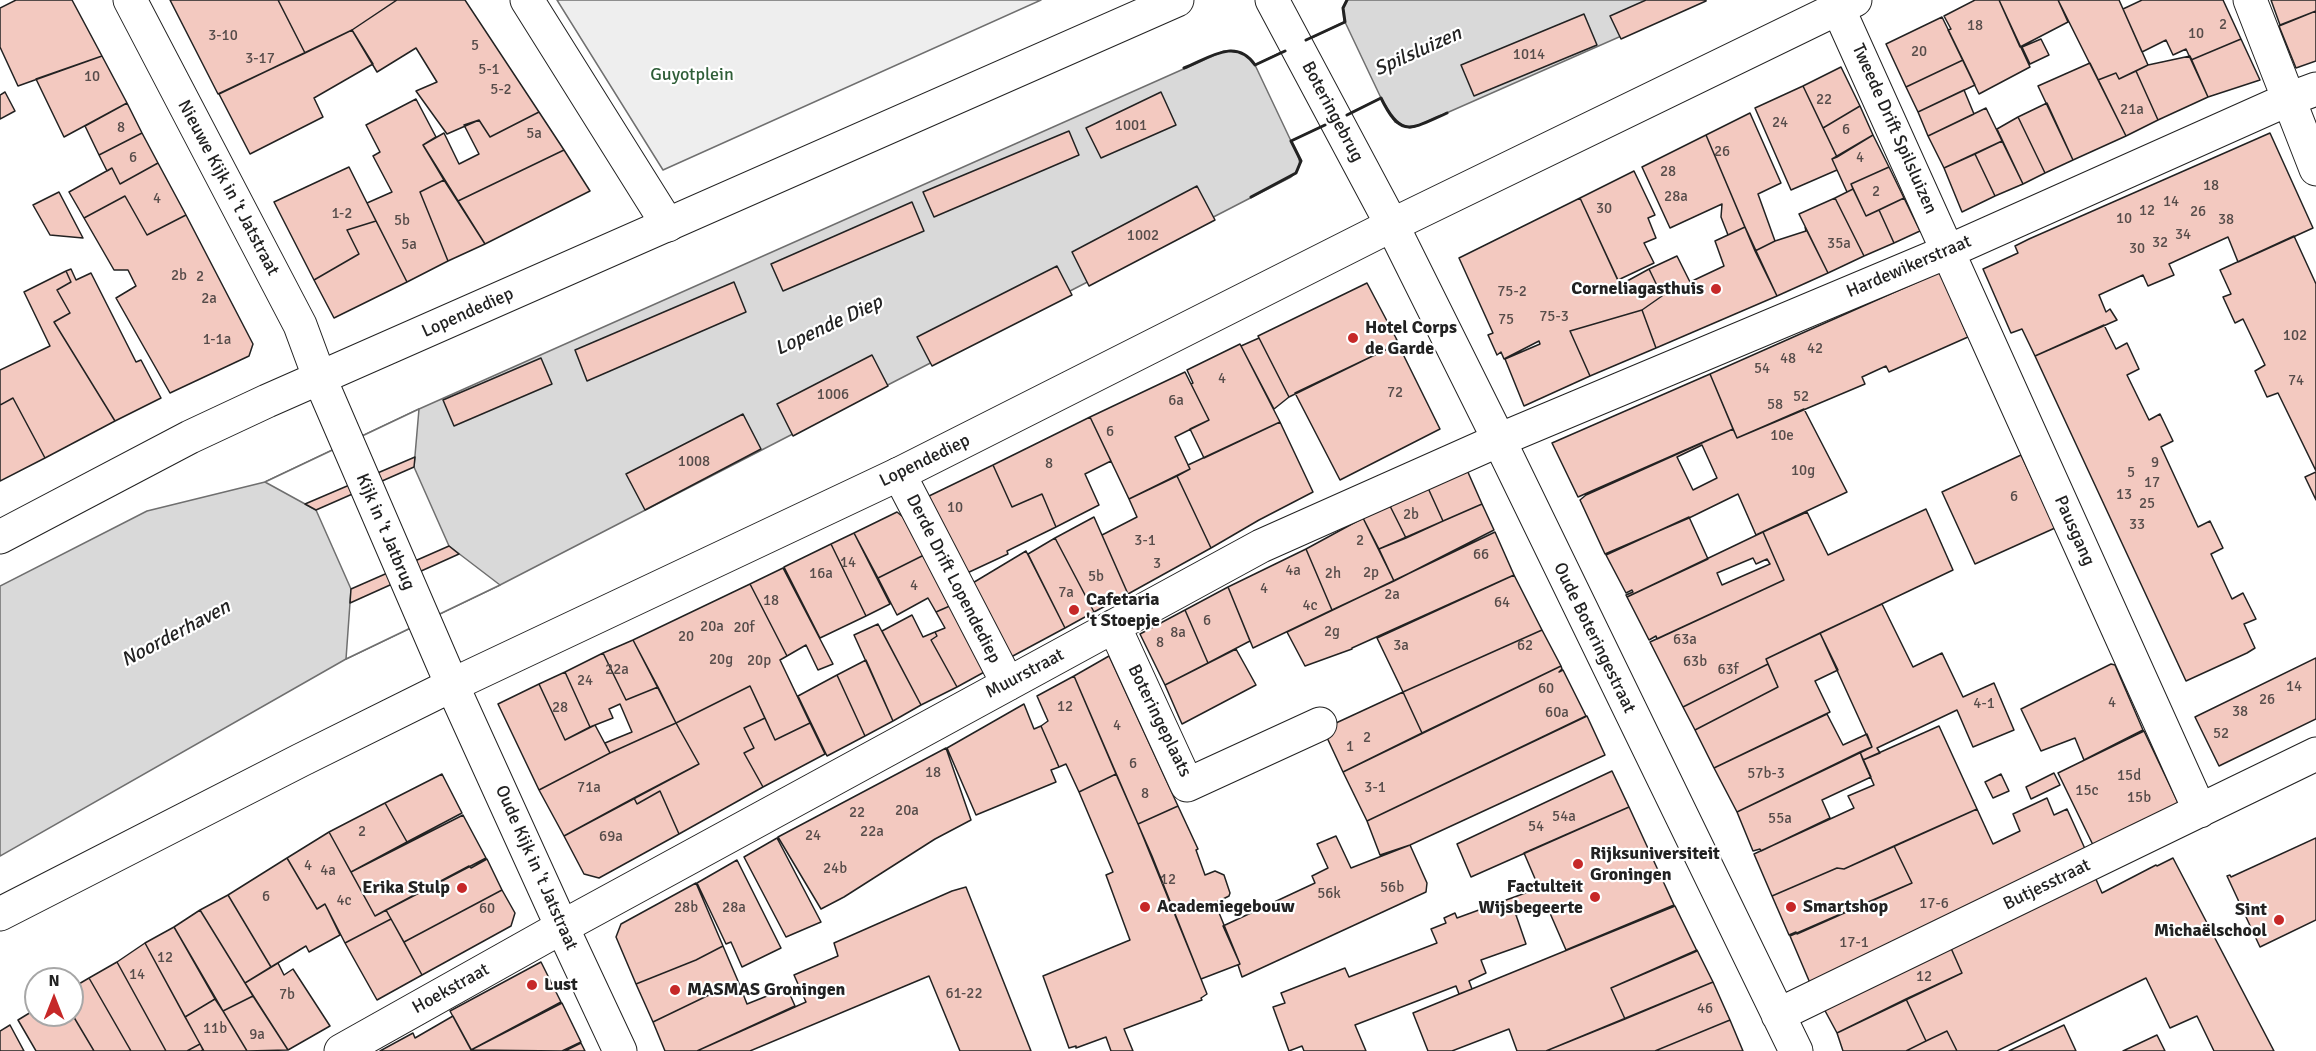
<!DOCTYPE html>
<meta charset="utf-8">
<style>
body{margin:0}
#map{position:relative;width:2316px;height:1051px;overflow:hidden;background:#fff;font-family:Signika,sans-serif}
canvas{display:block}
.north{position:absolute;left:24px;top:967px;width:60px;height:60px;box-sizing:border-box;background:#fff;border:2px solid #a7a7a7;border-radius:50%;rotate:0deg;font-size:16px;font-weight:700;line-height:24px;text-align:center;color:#222}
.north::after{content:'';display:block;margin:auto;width:21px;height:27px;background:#c62828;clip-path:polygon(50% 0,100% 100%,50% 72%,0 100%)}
</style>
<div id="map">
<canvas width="2316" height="1051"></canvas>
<div class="north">N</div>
</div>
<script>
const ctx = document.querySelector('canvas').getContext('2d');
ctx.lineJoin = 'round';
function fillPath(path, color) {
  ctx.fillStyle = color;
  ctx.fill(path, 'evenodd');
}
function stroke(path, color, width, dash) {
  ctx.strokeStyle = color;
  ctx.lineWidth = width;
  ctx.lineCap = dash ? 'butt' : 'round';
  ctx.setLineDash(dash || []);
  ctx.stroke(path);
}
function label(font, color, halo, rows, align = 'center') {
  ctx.font = font + ' Signika,sans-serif';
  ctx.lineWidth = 4.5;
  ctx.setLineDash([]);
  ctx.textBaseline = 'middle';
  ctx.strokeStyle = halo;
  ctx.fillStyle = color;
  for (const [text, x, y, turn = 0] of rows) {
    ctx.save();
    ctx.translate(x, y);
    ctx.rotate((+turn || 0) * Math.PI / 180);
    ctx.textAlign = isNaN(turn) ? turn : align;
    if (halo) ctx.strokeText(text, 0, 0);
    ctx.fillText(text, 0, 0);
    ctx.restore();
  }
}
const green = new Path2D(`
 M557,0H1041L663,170Z`);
fillPath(green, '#eee');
stroke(green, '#6f6f6f', 1.5);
const water = new Path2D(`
 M1347,0H1703L1417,126L1410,128L1395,122L1381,98L1291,141C1298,155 1306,166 1291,177L500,585L346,659L0,856V586L147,511L265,482L419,409L1224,51C1240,49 1246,54 1255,65L1344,22L1343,8Z`);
fillPath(water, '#d9d9d9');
stroke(water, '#6f6f6f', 1.5);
const pier = new Path2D(`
 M1345,22L1381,98L1291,141L1255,65Z
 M419,409L414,467L449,546L500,585L346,659L351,589L316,510L265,482Z`);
fillPath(pier, '#fff');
stroke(pier, '#6f6f6f', 1.5);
const building = new Path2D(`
 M16,0H72L102,56L18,86L0,47V8Z
 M170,0H278L305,53L218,94Z
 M278,0H397L352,30L305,53Z
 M397,0H465L539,112L490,137L479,120L447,134L416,91L437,82L416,48L377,72L352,30Z
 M1646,0H1706V1L1621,39L1610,16Z
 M1975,0H1999L2030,67L1979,94L1948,30L1951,29L1944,16Z
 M1999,0H2058L2068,22L2020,47Z
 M2058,0H2119L2148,65L2119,79L2116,73L2098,80Z
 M2142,0H2223L2241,39L2191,60L2186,49L2173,55L2166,40L2142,52L2123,9Z
 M2271,0H2316V11L2280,25Z
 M2316,11V61L2296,68L2279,26Z
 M1584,14L1597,45L1474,96L1461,65Z
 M1942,17L1963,60L1906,87L1886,44Z
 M352,30L373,64L314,98L323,117L250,154L219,94Z
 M2041,39L2049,55L2030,64L2022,47Z
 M2241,39L2260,80L2208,97L2191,60Z
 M102,56L127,103L64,137L36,79Z
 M2190,56L2208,97L2158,120L2136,71L2148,65Z
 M1963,60L1975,85L1918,112L1906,87Z
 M2090,63L2126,136L2073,160L2038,86Z
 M1841,67L1860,106L1823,128L1803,86Z
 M2136,71L2158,120L2126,136L2098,80L2116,73L2119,79Z
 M1803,86L1837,157L1832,159L1837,170L1791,190L1755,108Z
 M1964,90L1974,114L1928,136L1918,112Z
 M5,92L15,111L0,119V95Z
 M1161,92L1176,125L1101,158L1086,128Z
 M416,99L436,137L423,145L444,180L420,192L448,261L407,282L367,203L392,192L373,156L380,152L366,125Z
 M127,103L142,133L99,155L85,126Z
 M2047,103L2073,160L2045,173L2018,117Z
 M1860,106L1873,135L1837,157L1823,128Z
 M1986,108L2002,141L1944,168L1928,136Z
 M539,112L564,150L458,201L423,145L444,133L459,164L479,154L464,125L479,120L490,137Z
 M1750,113L1781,183L1758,194L1775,241L1755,251L1706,135Z
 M2018,117L2045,173L2023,184L1997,129Z
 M1069,131L1079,155L934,217L923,192Z
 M142,133L158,163L120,184L112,168L107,171L99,155Z
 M2270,133L2313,228L2238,262L2228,237L2169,264L2174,275L2148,286L2143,275L2099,295L2106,312L2110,309L2117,320L2035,356L2022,329L2011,333L1983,269L2018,253L2015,246L2029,239Z
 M1706,135L1745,227L1728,235L1721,217L1722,204L1670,228L1642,167Z
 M1873,135L1889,167L1851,184L1853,189L1847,192L1832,159Z
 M2002,141L2023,184L1995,196L1975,154Z
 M564,150L590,191L485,244L458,201Z
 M1975,154L1995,196L1962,212L1944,168Z
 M158,163L186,215L147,235L125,196L84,218L69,192L112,168L120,184Z
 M349,167L376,221L347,230L359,254L314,280L274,202Z
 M1889,167L1904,198L1866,216L1851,184Z
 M1634,171L1655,215L1648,218L1656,238L1644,243L1654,263L1618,280L1580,198Z
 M444,180L485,244L448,261L420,192Z
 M1197,186L1215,220L1089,286L1072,252Z
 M1853,189L1866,216L1879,210L1894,243L1864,256L1835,198Z
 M59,192L83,238L50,235L33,205Z
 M125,196L147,235L186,215L253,344L249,356L170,393L116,298L136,286L128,270H114L84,218Z
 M1580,198L1620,285L1649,269L1662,296L1642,310L1570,331L1590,376L1524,406L1505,359L1540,344L1539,341L1504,359L1501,352L1497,355L1488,335L1493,333L1459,258Z
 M1835,198L1864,256L1828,273L1799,214Z
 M1904,198L1920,231L1894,243L1879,210Z
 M912,202L924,231L783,291L771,264Z
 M376,221L407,282L334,318L314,280L359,254L347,230Z
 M1745,227L1777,296L1656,348L1642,310L1662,296L1649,269L1677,256L1690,282L1724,266L1715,241Z
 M1805,227L1828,273L1777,296L1755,251L1775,241L1806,231Z
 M2294,236L2316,284V471L2278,393L2267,397L2255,371L2265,365L2243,319L2235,323L2223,297L2231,294L2220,270Z
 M1057,266L1072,295L932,366L917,337Z
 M71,269L76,280L91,273L136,362L141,360L161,398L115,421L54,322L70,313L57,290L71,282L66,271Z
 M66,271L71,282L57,290L70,313L54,322L115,421L45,458L13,398L0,405V370L50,346L24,292Z
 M1940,272L1968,337L1889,372L1886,366L1862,377L1865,384L1737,438L1710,374Z
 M734,282L746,312L587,381L575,350Z
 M1367,283L1397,340L1390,343L1391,347L1289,397L1258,336Z
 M1642,310L1656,348L1590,376L1570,331Z
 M2104,325L2116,349L2127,343L2139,369L2127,375L2149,420L2160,414L2173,441L2161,447L2198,527L2210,521L2223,548L2211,554L2232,599L2243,593L2256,619L2244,624L2255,648L2247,653L2186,681L2035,356Z
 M1259,338L1289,397L1274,409L1241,346Z
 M1240,344L1280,422L1204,458L1190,429L1209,420L1191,384L1193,383L1187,370Z
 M1398,344L1440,429L1340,480L1295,393Z
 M872,355L888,386L793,436L777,404Z
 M541,358L552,384L454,426L443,400Z
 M1185,372L1209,420L1175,437L1190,469L1129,499L1090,417Z
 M1710,374L1733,429L1578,497L1552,443Z
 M13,398L45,458L0,481V405Z
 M1804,409L1847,492L1756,535L1738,494L1689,518L1605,554L1580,500L1586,495L1733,429L1737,438ZM1702,445L1717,478L1693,490L1677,457Z
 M743,414L761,449L645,510L626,474Z
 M1090,417L1111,461L1085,474L1099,505L1056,527L1042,494L1012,507L993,465Z
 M1280,422L1313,492L1259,520L1211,548L1177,476L1190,469L1188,465Z
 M2021,455L2055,528L1975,564L1942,492Z
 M415,457L414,467L316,510L305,504Z
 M993,465L1012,507L1042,494L1056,527L1007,551L1008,554L965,574L927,497Z
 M1467,470L1482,504L1443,521L1428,488Z
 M2316,472V500L2305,477Z
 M1177,476L1211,548L1128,594L1102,535L1137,517L1129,499Z
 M1428,488L1443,521L1406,538L1390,506Z
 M1482,504L1494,530L1394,581L1379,549Z
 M1390,506L1406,538L1379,549L1363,518Z
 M1926,509L1953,570L1766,659L1768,664L1683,707L1650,642L1784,580L1763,532L1807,512L1828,555Z
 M897,512L903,517L924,555L878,578L854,533Z
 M1094,517L1128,594L1094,612L1055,538Z
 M1689,517L1708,559L1627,597L1626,595L1633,592L1632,590L1626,593L1606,555Z
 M1363,518L1394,581L1332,610L1306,549Z
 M1495,532L1514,575L1352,648V649L1305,666L1287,632Z
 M1763,532L1784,580L1657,639L1656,636L1649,640L1627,597ZM1753,558L1756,564L1767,559L1770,564L1722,585L1717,573Z
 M854,533L890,604L866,616L831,544Z
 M1055,538L1094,612L1065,628L1028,554Z
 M831,544L866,616L820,638L784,567Z
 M449,546L459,554L350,603L351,589Z
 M1306,549L1332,610L1253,648L1228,587Z
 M1026,551L1065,628L1011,657L971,584Z
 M924,555L952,605L936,612L928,598L897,615L878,578Z
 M783,568L833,664L818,670L806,645L787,656L750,584Z
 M1514,575L1542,630L1403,692L1377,638Z
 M750,584L787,656L780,660L810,723L775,740L750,686L676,723L633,640Z
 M1228,587L1250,641L1208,663L1185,610Z
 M1882,604L1913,667L1942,653L1963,697L1994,683L2014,730L1973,747L1957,710L1877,748L1880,753L1863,760L1860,752L1872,747L1820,633Z
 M952,605L988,670L957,687L931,640L937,636L935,632L945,628L936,612Z
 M1185,610L1208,663L1165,685L1140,634Z
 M912,615L923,637L935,632L937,636L931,640L957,687L921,705L882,631Z
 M878,624L921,705L893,721L854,635Z
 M1542,630L1561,666L1422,733L1403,692Z
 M1820,633L1838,670L1815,681L1830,712L1714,768L1695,730L1778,687L1766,659Z
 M633,640L658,687L626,700L603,653Z
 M1236,649L1256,685L1182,724L1165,685Z
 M603,653L626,700L658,687L676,723L610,753L605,743L632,732L620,704L609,709L613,718L590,727L565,672Z
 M1109,656L1178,806L1138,824L1074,676Z
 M2316,658V719L2219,766L2195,717Z
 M866,660L893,721L865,736L837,675Z
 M1768,664L1778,687L1695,730L1683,707Z
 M2111,664L2115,665L2143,730L2084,760L2075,738L2041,751L2021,709Z
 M1561,666L1562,669L1559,672L1563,670L1586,716L1367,821L1343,772Z
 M565,672L590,727L565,740L539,684Z
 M837,675L865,736L827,756L798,696Z
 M1074,676L1116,774L1079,792L1066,764L1059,767L1041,726L1048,721L1037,696Z
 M539,684L565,740L595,725L610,753L539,790L498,704Z
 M750,686L765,718L744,728L754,748L744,753L763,787L679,834L660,791L637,804L634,798L699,764L676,723Z
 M1403,692L1422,733L1343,772L1323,729Z
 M1024,704L1034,729L1041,726L1059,767L1051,770L1056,782L976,815L947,748Z
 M1827,714L1843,745L1867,734L1872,747L1737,812L1714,768Z
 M1587,716L1605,755L1410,845L1380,855L1367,821Z
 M765,718L775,740L810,723L825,754L763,787L744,753L754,748L744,728Z
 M676,723L699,764L564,836L539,790L610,753Z
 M1939,726L1977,809L1844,869L1837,868L1772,896L1754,854L1854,808L1848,796L1874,785L1863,760Z
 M2144,731L2180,807L2094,847L2058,773Z
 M946,748L971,820L935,839L844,897L821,909L778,837Z
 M1860,752L1871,777L1822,800L1830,818L1761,851L1760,849L1753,851L1737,812Z
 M1612,771L1629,807L1471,877L1457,844Z
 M2054,773L2060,785L2031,799L2026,787Z
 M442,774L462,813L407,842L385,803Z
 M1116,774L1152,856L1207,994L1201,998L1202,1000L1124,1029L1133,1051H1111L1106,1037L1076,1048V1046L1069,1048L1043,976L1130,940L1106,875L1113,872L1079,792Z
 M2001,774L2009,791L1993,798L1985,782Z
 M660,791L679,834L599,878L584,874L564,836L634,798L637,804Z
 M2047,798L2054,815L2067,809L2086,851L1810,983L1790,936L1912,883L1894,846L1977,809L1993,844L2020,831L2013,814Z
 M385,803L407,842L351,872L329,832Z
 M1178,806L1198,849L1196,850L1205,875L1215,871L1224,875L1230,893L1229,896L1215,903L1240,964L1201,979L1138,824Z
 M1629,807L1674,905L1566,950L1546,904L1516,915L1526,944L1481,960L1486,973L1469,981L1472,989L1459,994L1456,986L1355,1025L1366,1051H1304L1302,1046L1289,1051L1273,1007L1285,1003L1281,993L1345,968L1349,977L1437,943L1431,929L1446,923L1444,918L1455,913L1457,918L1539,888L1524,853Z
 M463,815L486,858L375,916L351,872Z
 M329,832L375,916L386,910L391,919L345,943L325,904L317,909L287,858Z
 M1336,836L1351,868L1410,845L1427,883L1426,892L1242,977L1238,965L1240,964L1223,926L1315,883L1312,876L1328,868L1317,844Z
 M777,838L821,922L786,937L744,857Z
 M2316,838V920L2260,947L2227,876L2230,875L2231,877Z
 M1894,846L1912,883L1797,934L1796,932L1789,935L1772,896L1837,868L1844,869Z
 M287,858L317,909L325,904L340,935L309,952L306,946L271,967L228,895Z
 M2173,858L2274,1051H2214L2197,1016L2170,1028L2146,978L1997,1051H1957L1947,1031L1926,1041L1906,999L1962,973L1950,946L2095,877L2102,893L2156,865L2157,866Z
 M487,859L502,890L404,942L386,910L469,866L471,868Z
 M737,860L781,948L742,967L731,942L726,944L697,883Z
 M696,883L723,946L696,960L636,984L616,937L621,924Z
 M966,887L1031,1051H960L929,976L750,1051H697L806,1002L794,975L838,956L834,943L952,891Z
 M502,890L515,913L511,926L422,975L404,942Z
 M228,895L271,967L245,983L200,910Z
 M1675,906L1697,951L1611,988L1625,1019L1546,1051H1517L1509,1029L1452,1051H1428L1413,1013Z
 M200,910L253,996L223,1011L174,927Z
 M391,919L422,975L377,1000L345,943Z
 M174,927L215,999L185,1017L145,943Z
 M145,943L200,1044L187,1051H166L117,962Z
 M723,946L738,981L653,1022L636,984L696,960Z
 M1950,946L1962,973L1837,1033L1823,1007Z
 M1697,950L1713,982L1625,1019L1611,988Z
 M117,962L166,1051H131L89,978Z
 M541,962L561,1002L471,1050L450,1011Z
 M278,963L284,975L293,969L330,1026L288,1050L245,983Z
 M89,978L131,1051H94L72,1014V988Z
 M738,981L747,1004L787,988L795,1006L697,1051H665L653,1022Z
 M1713,982L1730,1020L1655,1051H1546Z
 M253,996L288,1050L247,1051L223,1011Z
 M215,999L223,1011L247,1051H204L185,1017Z
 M1906,999L1926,1041L1906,1051H1843L1837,1033Z
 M562,1003L581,1042L562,1051L471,1050Z
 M36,1009V1015L72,1014L94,1051H36L18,1020Z
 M453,1016L472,1051H380L413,1033L415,1038Z
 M1730,1020L1743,1051H1655Z
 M10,1025L24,1051H0V1031Z
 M2064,1025L2076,1051H2009Z
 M1947,1031L1957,1051H1906L1926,1041Z
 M2157,1035L2165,1051H2123Z
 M581,1043L585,1051H565Z
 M200,1044L203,1050L201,1051H187Z`);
fillPath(building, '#f3c9c0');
stroke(building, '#222', 1.5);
const street = new Path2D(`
 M130,0L300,325L320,379
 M527,0L668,225
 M1272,0L1392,225L1499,440L1796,1051
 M2250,0L2316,169
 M1838,8L2200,811
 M899,474L1008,684
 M1114,626L1187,785L1320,724
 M0,914L301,760L452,685L562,927L620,1051
 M1778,1015L2316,754
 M341,1051L562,927L1261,546L1499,440L1949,251L2289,99L2316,89`);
const secondary = new Path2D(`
 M320,379L452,685L899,474L1392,225L1855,0
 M0,537L190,437L267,401L1177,0`);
stroke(street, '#222', 35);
stroke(secondary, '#222', 35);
stroke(street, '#fff', 33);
stroke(secondary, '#fff', 33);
stroke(new Path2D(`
 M1306,40L1345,22L1343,8L1347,0
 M1184,68C1209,58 1236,37 1255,65L1285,51
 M1347,115L1381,98C1401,139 1411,129 1447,113
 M1251,197L1296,173L1301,161L1291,141L1325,125`), '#222', 3);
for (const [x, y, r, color] of [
 [1716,289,6,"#c62828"],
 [1353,338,6,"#c62828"],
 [1074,610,6,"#c62828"],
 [1578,864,6,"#c62828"],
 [462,888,6,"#c62828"],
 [1595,897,6,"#c62828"],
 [1145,907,6,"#c62828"],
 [1791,907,6,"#c62828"],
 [2279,920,6,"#c62828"],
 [532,985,6,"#c62828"],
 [675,990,6,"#c62828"]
]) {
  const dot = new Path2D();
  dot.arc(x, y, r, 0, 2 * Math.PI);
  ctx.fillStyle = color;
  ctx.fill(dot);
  stroke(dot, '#fff', 2);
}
label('15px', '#564c4a', null, [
 ["2",2223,25],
 ["18",1975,26],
 ["10",2196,34],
 ["3-10",223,36],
 ["5",475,46],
 ["20",1919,52],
 ["1014",1529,55],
 ["3-17",260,59],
 ["5-1",489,70],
 ["10",92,77],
 ["5-2",501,90],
 ["22",1824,100],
 ["21a",2132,110],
 ["24",1780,123],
 ["1001",1131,126],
 ["8",121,128],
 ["6",1846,130],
 ["5a",534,134],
 ["26",1722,152],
 ["6",133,158],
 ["4",1860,158],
 ["28",1668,172],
 ["18",2211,186],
 ["2",1876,192],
 ["28a",1676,197],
 ["4",157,199],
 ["14",2171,202],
 ["30",1604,209],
 ["12",2147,211],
 ["26",2198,212],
 ["1-2",342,214],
 ["10",2124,219],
 ["38",2226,220],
 ["5b",402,221],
 ["34",2183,235],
 ["1002",1143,236],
 ["32",2160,243],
 ["35a",1839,244],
 ["5a",409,245],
 ["30",2137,249],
 ["2b",179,276],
 ["2",200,277],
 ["75-2",1512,292],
 ["2a",209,299],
 ["75-3",1554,317],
 ["75",1506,320],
 ["102",2295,336],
 ["1-1a",217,340],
 ["42",1815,349],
 ["48",1788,359],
 ["54",1762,369],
 ["4",1222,379],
 ["74",2296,381],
 ["72",1395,393],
 ["1006",833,395],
 ["52",1801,397],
 ["6a",1176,401],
 ["58",1775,405],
 ["6",1110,432],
 ["10e",1782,436],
 ["1008",694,462],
 ["9",2155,463],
 ["8",1049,464],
 ["10g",1803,471],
 ["5",2131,473],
 ["17",2152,483],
 ["13",2124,495],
 ["6",2014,497],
 ["25",2147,504],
 ["10",955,508],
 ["2b",1411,515],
 ["33",2137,525],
 ["3-1",1145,541],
 ["2",1360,541],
 ["66",1481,555],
 ["14",848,563],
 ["3",1157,564],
 ["4a",1293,571],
 ["2p",1371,573],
 ["16a",821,574],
 ["2h",1333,574],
 ["5b",1096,577],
 ["4",914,586],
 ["4",1264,589],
 ["7a",1066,593],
 ["2a",1392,595],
 ["18",771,601],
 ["64",1502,603],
 ["4c",1310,606],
 ["6",1207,621],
 ["20a",712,627],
 ["20f",744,628],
 ["2g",1332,632],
 ["8a",1178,633],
 ["20",686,637],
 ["63a",1685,640],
 ["8",1160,643],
 ["3a",1401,646],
 ["62",1525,646],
 ["20g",721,660],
 ["20p",759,661],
 ["63b",1695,662],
 ["22a",617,670],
 ["63f",1728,670],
 ["24",585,681],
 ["14",2294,687],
 ["60",1546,689],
 ["26",2267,700],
 ["4",2112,703],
 ["4-1",1984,704],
 ["12",1065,707],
 ["28",560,708],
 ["38",2240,712],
 ["60a",1557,713],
 ["4",1117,726],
 ["52",2221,734],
 ["2",1367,738],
 ["1",1350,747],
 ["6",1133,764],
 ["18",933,773],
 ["57b-3",1766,774],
 ["15d",2129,776],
 ["71a",589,788],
 ["3-1",1375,788],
 ["15c",2087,791],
 ["8",1145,794],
 ["15b",2139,798],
 ["20a",907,811],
 ["22",857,813],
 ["54a",1564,817],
 ["55a",1780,819],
 ["54",1536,827],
 ["2",362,832],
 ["22a",872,832],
 ["24",813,836],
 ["69a",611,837],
 ["4",308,866],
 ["24b",835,869],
 ["4a",328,871],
 ["12",1168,880],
 ["56b",1392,888],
 ["56k",1329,894],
 ["6",266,897],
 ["4c",344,901],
 ["17-6",1934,904],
 ["28b",686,908],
 ["28a",734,908],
 ["60",487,909],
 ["17-1",1854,943],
 ["12",165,958],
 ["14",137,975],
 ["12",1924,977],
 ["61-22",964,994],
 ["7b",287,995],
 ["46",1705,1009],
 ["11b",215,1029],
 ["9a",257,1035]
]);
label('18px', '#2f5e38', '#fff', [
 ["Guyotplein",692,75]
]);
label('18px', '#222', '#fff', [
 ["Boteringebrug",1332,112,62],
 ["Tweede Drift Spilsluizen",1894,129,66],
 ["Nieuwe Kijk in 't Jatstraat",228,188,62],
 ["Hardewikerstraat",1909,267,-23],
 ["Lopendediep",468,313,-24],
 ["Lopendediep",925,461,-26],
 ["Pausgang",2074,531,66],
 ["Kijk in 't Jatbrug",385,532,67],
 ["Derde Drift Lopendediep",953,579,63],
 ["Oude Boteringestraat",1594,638,64],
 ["Muurstraat",1025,674,-28],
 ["Boteringeplaats",1159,721,64],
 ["Oude Kijk in 't Jatstraat",536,868,66],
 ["Butjesstraat",2047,885,-26],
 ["Hoekstraat",451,989,-29]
]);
label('bold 18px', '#222', '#fff', [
 ["Corneliagasthuis",1704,289,"right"],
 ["Hotel Corps",1365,328],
 ["de Garde",1365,349],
 ["Cafetaria",1086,600],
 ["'t Stoepje",1086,621],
 ["Rijksuniversiteit",1590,854],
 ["Groningen",1590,875],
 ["Factulteit",1583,887,"right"],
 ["Wijsbegeerte",1583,908,"right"],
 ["Erika Stulp",450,888,"right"],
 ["Academiegebouw",1157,907],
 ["Smartshop",1803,907],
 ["Sint",2267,910,"right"],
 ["Michaëlschool",2267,931,"right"],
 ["Lust",544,985],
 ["MASMAS Groningen",687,990]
], 'left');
label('italic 20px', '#222', '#fff', [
 ["Spilsluizen",1418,52,-24],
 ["Lopende Diep",829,326,-25],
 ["Noorderhaven",176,634,-28]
]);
</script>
